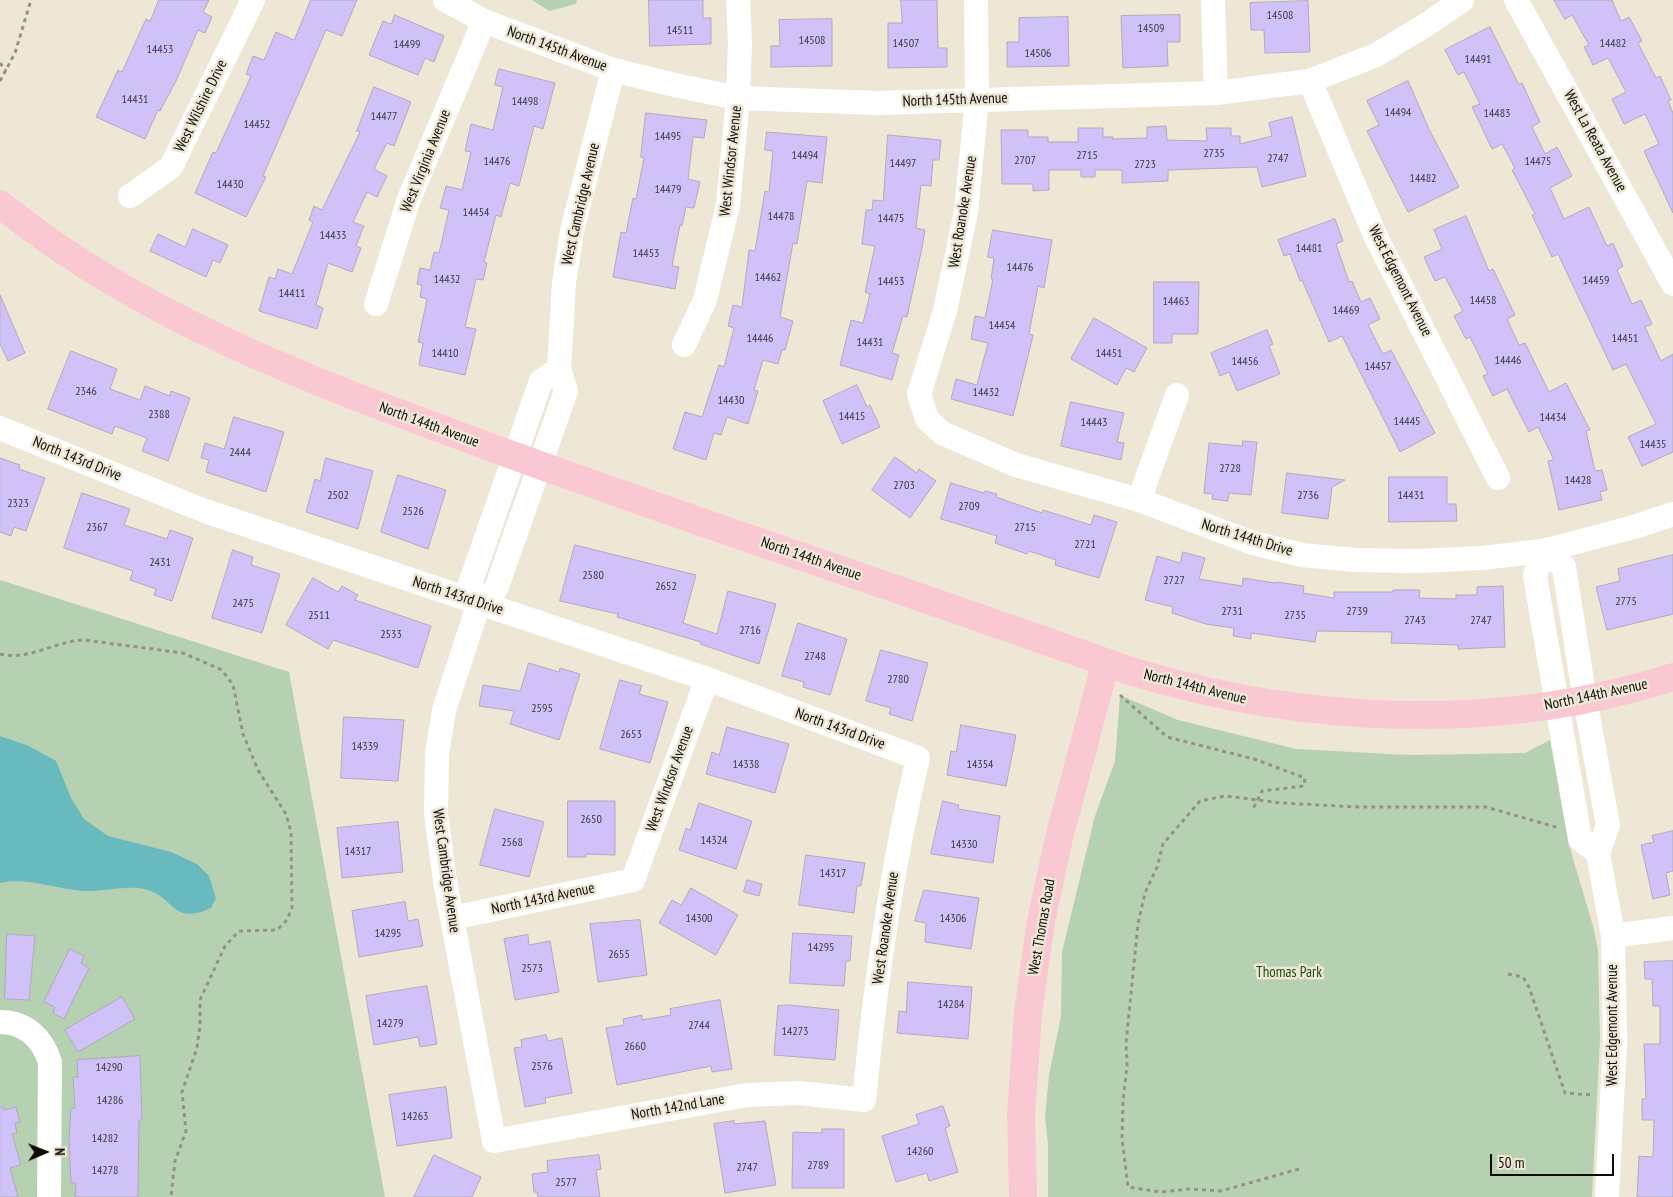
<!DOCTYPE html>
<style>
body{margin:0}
#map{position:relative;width:1673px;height:1197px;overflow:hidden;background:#eee7d6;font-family:"PT Sans Narrow",sans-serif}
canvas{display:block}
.north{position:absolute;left:20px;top:1127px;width:50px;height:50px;-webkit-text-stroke:4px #eee7d6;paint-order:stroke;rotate:89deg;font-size:14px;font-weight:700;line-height:20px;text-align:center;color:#0e0c07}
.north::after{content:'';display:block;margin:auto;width:18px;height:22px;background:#0e0c07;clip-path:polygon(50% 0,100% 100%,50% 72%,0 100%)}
.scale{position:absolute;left:1490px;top:1154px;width:124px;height:22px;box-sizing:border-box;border:2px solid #0e0c07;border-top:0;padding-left:6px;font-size:15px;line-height:18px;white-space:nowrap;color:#0e0c07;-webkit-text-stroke:4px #eee7d6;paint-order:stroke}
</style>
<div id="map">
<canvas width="1673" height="1197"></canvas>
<div class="north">N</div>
<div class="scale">50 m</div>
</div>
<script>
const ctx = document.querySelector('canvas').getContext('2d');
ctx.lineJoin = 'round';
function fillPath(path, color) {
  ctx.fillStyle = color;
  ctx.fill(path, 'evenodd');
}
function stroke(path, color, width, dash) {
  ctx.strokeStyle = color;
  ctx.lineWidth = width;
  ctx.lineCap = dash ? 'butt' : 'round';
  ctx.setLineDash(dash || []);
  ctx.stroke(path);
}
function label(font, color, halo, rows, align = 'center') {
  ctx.font = font + ' "PT Sans Narrow",sans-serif';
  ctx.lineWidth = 5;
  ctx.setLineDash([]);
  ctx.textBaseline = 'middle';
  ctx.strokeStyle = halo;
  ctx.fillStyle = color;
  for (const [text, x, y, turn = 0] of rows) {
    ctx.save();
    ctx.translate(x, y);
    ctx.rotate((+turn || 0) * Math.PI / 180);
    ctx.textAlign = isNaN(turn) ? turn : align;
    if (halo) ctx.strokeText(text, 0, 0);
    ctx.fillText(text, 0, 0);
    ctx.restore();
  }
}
fillPath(new Path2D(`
 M532,0H577L576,4L549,11Z
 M0,580L289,672L385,1197H0Z
 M1120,695L1178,720L1296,749L1409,755L1525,753L1550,740L1569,845L1593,926L1598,950L1600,1040L1592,1197H1048V1145L1045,1117L1049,1075L1061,1016L1062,952L1095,816L1115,761Z`), '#b6d0b2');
fillPath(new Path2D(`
 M0,736L29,746L56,761L71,798L84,819L108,836L171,852L197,864L209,876L216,898L211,908C170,926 177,897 144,889C130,885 100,892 83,891C56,889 27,877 0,883Z`), '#69babe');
const building = new Path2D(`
 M159,0H209L203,12L212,17L205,33L198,30L176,81L160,111L158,110L145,139L96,117L118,70L122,72L146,19L150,21Z
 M311,0H357L342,36L326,30L263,176L266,177L246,217L195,193L213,152L216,153L251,76L246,74L253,56L264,60L276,32L294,40Z
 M649,0H703V18H711V44L650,46Z
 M901,0H937L938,48H947V67L888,68V23H902Z
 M1554,0H1612L1621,21L1629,17L1642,41L1638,43L1656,78L1660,76L1671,100L1668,101L1673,113V213L1644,151L1659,144L1645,114L1624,124L1612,99L1626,92L1608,58L1593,65L1584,47L1589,45L1572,15L1565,19Z
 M1308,1L1310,52L1265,53L1264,30H1251L1250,3Z
 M395,15L444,36L434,62L425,58L418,75L369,55L383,21L391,24Z
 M1180,15V42H1167L1168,66L1123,68L1121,16Z
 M1068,17L1069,66L1007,67V42H1019V18Z
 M832,19V66L771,67V46H780L779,20Z
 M1490,27L1519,85L1522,83L1540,122L1532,127L1545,154L1557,147L1572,176L1550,188L1564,219L1589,207L1607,246L1613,243L1623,266L1617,270L1632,304L1641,300L1652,324L1645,327L1661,361L1673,354V452L1642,466L1628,437L1656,424L1626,364L1613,370L1558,254L1552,257L1532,215L1535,214L1512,170L1515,168L1502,144L1492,149L1472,107L1480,104L1464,72L1458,75L1445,50Z
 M499,69L555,83L543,129L534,126L519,186L510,183L501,217L496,215L484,262L487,263L483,280L476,279L465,327L476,329L465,375L419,365L423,343L418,342L427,299L420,297L422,285L417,284L420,268L430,270L434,252L439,253L449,210L440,208L446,186L462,190L471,152L465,151L471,124L493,130L503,87L495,85Z
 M1408,81L1429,129L1459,187L1408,212L1367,131L1379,125L1367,101Z
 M374,87L411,102L394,146L387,143L374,169L387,176L377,197L367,192L353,222L364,226L356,246L361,248L352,272L328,263L316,305L323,308L317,329L259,311L269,277L275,279L278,269L292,274L313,222L309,220L314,206L322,210L360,132L357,131Z
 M646,113L707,120L704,138L693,137L688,179L700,182L694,208L686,207L682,226L680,225L672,266L679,267L675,289L613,277L621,232L626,233L633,198L636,199L644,158L641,157Z
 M1292,117L1306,176L1262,187L1257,167L1168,170V181L1122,183V170H1095V177H1081V170H1049V190L1033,191V184H1002L1001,130H1028V137H1048V142H1078V128H1103V137H1113V139L1147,138V127L1166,126L1167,140L1207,141L1206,128H1231V136H1240V144L1272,136L1269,123Z
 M767,132L827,137L822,183L807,181L797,244L793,243L780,317L793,321L785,350H782L778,364L763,360L754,390L758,391L748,424L727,417L721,435L714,433L706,460L673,449L685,412L702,417L719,365L724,367L734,328L728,326L733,305L742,307L749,250L755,251L765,191L769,192L773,151L765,150Z
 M888,135L941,140L939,160H933L931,186L921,185L916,228L925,230L922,248L907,317L903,316L892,353L899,355L892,380L840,365L851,320L863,323L870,294L865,292L875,246L862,244L866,210H872L873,200L883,201Z
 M1466,216L1489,271L1493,269L1515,315L1507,319L1519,345L1525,343L1549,392L1566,383L1590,430L1586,431L1595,471L1602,470L1607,490L1600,492L1602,500L1559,510L1548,461L1554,460L1538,427L1529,432L1507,389L1493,396L1483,376L1488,374L1470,337L1466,339L1454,316L1463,311L1445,277L1435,281L1424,257L1442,249L1434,230Z
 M1335,219L1343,241L1336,244L1349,282L1352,281L1361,302L1370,298L1380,319L1368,325L1383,354L1391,350L1435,433L1400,452L1342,336L1329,342L1302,280L1300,281L1290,254L1284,256L1278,240Z
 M193,229L228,245L220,263L213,260L206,277L150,251L158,234L185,247Z
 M993,230L1052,240L1044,288L1038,286L1029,334L1033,335L1029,352L1013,416L951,399L956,379L977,385L988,343L971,339L975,316L985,318L993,279H991L994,258L988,257Z
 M1154,282H1199L1198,334H1172V343H1154Z
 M0,295L25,353L8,361L0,344Z
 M1094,318L1147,348L1134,372L1126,368L1117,385L1071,359Z
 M1267,330L1273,344L1269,346L1280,374L1237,391L1229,372L1220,376L1211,353Z
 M71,351L117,369L110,389L140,400L145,386L170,396L171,391L190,398L168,461L142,451L147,438L115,426L112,434L48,409Z
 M857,385L867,407L870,405L880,427L842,444L823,401Z
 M1071,402L1124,413L1117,442L1124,443L1121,460L1061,446Z
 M234,417L284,432L266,492L206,472L209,460L201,458L205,443L224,449Z
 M1243,441L1257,442L1251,495L1229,493L1228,501L1212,499L1213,494L1204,493L1209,443L1242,446Z
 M895,457L917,473L919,469L936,481L910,518L872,490Z
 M0,458L20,465L19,469L45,478L26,531L14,527L11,536L0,532Z
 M326,458L373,471L358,529L306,512L315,479L320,481Z
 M1287,473L1345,480L1332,487L1328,519L1282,513Z
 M398,475L446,490L428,549L381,532Z
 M1389,477H1447V504H1456L1457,521L1389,522Z
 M951,483L984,493L985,491L997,494L996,497L1042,513L1043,510L1091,525L1094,515L1117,522L1099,578L1055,565L1056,560L1029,551L1027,554L995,543L997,536L941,519Z
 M82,493L130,509L124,525L167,539L170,530L193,538L172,601L154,595L156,589L130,580L133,571L64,548Z
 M575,545L696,575L683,623L717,634L728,591L776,604L759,664L700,644L701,642L617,617L618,614L560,601Z
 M233,550L253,557L251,565L280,574L262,633L212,618Z
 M1183,552L1205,558L1199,579L1242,586L1243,578L1275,583L1276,582L1304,586L1303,593L1334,598V592H1393V590H1420L1419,598L1456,599V595H1477V587L1503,586L1505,647L1458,649V645L1391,643L1392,632L1317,631L1315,642L1251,633V639L1233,636L1234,628L1206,624L1172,613L1173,607L1145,600L1157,556L1180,563Z
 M1673,555V614L1607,630L1596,587L1620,581L1618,569Z
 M313,578L338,592L342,586L358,595L355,600L431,626L418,668L333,640L328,649L286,625Z
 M798,623L847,639L830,695L803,687L804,682L782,676Z
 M881,650L928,663L912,721L889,714L891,708L866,701Z
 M529,663L559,672L560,668L580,674L559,740L510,724L514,711L479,706L483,685L520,691Z
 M620,680L642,686L639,694L668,702L650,763L600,749Z
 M344,717L404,720L398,781L341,778Z
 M961,725L1016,735L1006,786L947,775L951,751L956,752Z
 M727,727L789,744L775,793L706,774L712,752L719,755Z
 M568,801H615V855L586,854V857H568Z
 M943,801L959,805L958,809L1000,816L993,863L931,854Z
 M699,803L752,821L736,869L679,850L686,828L690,830Z
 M495,809L544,822L529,877L480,865Z
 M398,822L403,872L342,878L337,828Z
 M1673,831V871L1666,873L1670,895L1653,899L1641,845L1654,842L1652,836Z
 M806,855L865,863L861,886H857L854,913L799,905Z
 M747,880L762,884L759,896L744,892Z
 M691,888L738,915L716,955L659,923L672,900L681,905Z
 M924,890L979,898L971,949L925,942L926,923L915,921Z
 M405,902L408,921L418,919L423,946L359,957L352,911Z
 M640,920L647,975L598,982L590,924Z
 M793,933L852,936L850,961H846L844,986L790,983Z
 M7,934L35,936L29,1000L5,999Z
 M528,935L529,945L550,941L559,992L515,1000L504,939Z
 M70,949L84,956L81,963L89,968L64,1019L53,1013L55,1007L44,1002Z
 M1673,961V1197H1637L1639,1156L1653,1157L1654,1120H1642V1099H1646L1644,1044H1660V1006H1653L1652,979H1645L1644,962Z
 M908,982L972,987L968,1039L897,1033L899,1011L906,1012Z
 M427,986L437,1044L420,1047L418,1037L374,1045L366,996Z
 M122,997L135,1019L78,1052L65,1030Z
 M720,1000L732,1069L712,1072L711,1066L617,1085L606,1028L624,1025L623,1019L642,1015V1020L671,1015L670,1009Z
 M789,1005L839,1010L835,1060L774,1055L778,1006Z
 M546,1035L548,1041L562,1038L572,1093L545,1098L546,1103L525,1107L514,1048L522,1047L521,1040Z
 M140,1056L142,1120H139L138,1197H75L76,1183H71L69,1139L71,1108H75L73,1077H78L77,1060Z
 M446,1087L452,1138L397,1146L389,1095Z
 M943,1106L950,1126L945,1128L958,1172L929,1181L927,1173L896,1182L882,1136L919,1124L916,1115Z
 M0,1107H3L4,1110L16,1107L20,1122L15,1123L17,1133L12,1134L21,1165L10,1168L18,1197H0Z
 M734,1121V1124L765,1121L776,1185L725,1193L714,1124Z
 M822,1129H844V1188H792L793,1132L822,1133Z
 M434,1155L481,1177L472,1197H414Z
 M599,1155L601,1169L596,1170L600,1197H538L537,1192H534L532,1174L548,1172L547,1161Z`);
fillPath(building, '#d0c1f9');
stroke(building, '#afabbb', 1);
stroke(new Path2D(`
 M0,63L6,71
 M0,81L15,53L31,0
 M0,654C30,661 54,641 84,640L183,653L222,670L233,685L243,734L258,770L286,814L291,832L292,908L287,920L277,930L239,931L225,946L200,1000V1025L197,1048L182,1092L186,1131L175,1161L171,1197
 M1120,695L1167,737L1254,759L1305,778L1304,786L1262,791L1252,811
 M1508,974L1523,977L1529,987L1565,1093L1593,1095
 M1299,1169L1221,1191L1189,1189L1161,1192L1128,1187L1122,1138L1123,1102L1127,1065L1126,1043L1138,924L1145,893L1157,867L1163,844L1200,801L1225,796L1281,803L1358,807H1486L1559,828`), '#969185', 3, [4, 4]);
stroke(new Path2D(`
 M445,0L484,21L613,70L679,86L738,98L878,103L1216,93L1310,81L1376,55L1429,23L1462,0
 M976,0L977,99L966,212L945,311L919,394L927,419L942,433L1016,465L1139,500L1253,543L1302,555L1355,560L1419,561L1482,558L1543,551L1634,527L1673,514
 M1213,0L1216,93
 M1516,0L1673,284
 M1310,81L1375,235L1498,478
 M130,196L171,167L253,0
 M376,304L409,199L484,21
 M684,345L705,300L728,205L738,98L740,45L738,0
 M0,428L205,511L707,679L918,758C891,870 875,985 864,1100L799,1093L747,1095L494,1141L445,881L436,814L437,755L444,710L479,603L496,589L566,391L559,369L564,283L572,231L613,70
 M1139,500L1177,395
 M479,603L470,584L541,381L559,369
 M1598,853L1580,839L1535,576L1543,551L1564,567L1585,700L1608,825L1598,853L1613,936L1615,1043L1607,1197
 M452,918L633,880L707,679
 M1613,936L1673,928
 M0,1022C26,1022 42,1038 50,1062L49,1197`), '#fff', 24);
stroke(new Path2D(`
 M0,204C143,320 319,384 490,447C702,525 917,594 1130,671C1305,724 1497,733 1673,677
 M1023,1197L1021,1114L1028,1013L1041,921L1059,838L1106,662`), '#fac8d3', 28);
label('12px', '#3e3944', null, [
 ["14508",1280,16],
 ["14509",1151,29],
 ["14511",680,31],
 ["14508",812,41],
 ["14507",906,44],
 ["14482",1613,44],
 ["14499",407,45],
 ["14453",160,50],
 ["14506",1038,54],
 ["14491",1478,60],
 ["14431",135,100],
 ["14498",525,102],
 ["14494",1398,113],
 ["14483",1497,114],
 ["14477",384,117],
 ["14452",257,125],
 ["14495",668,137],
 ["2735",1214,154],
 ["14494",805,156],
 ["2715",1087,156],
 ["2747",1278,159],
 ["2707",1025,161],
 ["14476",497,162],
 ["14475",1538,162],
 ["14497",903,164],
 ["2723",1145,165],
 ["14482",1423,179],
 ["14430",230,185],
 ["14479",668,190],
 ["14454",476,213],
 ["14478",781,217],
 ["14475",891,219],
 ["14433",333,236],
 ["14481",1309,249],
 ["14453",646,254],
 ["14476",1020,268],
 ["14462",768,278],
 ["14432",447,280],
 ["14459",1596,281],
 ["14453",891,282],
 ["14411",292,294],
 ["14458",1483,301],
 ["14463",1176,302],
 ["14469",1346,311],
 ["14454",1002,326],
 ["14446",760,339],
 ["14451",1625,339],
 ["14431",870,343],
 ["14410",445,354],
 ["14451",1109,354],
 ["14446",1508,361],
 ["14456",1245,362],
 ["14457",1378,367],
 ["2346",86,392],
 ["14432",986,393],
 ["14430",731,401],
 ["2388",159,415],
 ["14415",852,417],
 ["14434",1553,418],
 ["14445",1407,422],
 ["14443",1094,423],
 ["14435",1653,445],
 ["2444",240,453],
 ["2728",1230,469],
 ["14428",1578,481],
 ["2703",904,486],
 ["2502",338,496],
 ["2736",1308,496],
 ["14431",1411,496],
 ["2323",18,504],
 ["2709",969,507],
 ["2526",413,512],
 ["2367",97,528],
 ["2715",1025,528],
 ["2721",1085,545],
 ["2431",160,563],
 ["2580",593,576],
 ["2727",1174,581],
 ["2652",666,587],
 ["2775",1626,602],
 ["2475",243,604],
 ["2731",1232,612],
 ["2739",1357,612],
 ["2511",319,616],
 ["2735",1295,616],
 ["2743",1415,621],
 ["2747",1481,621],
 ["2716",750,631],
 ["2533",391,635],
 ["2748",815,657],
 ["2780",898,680],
 ["2595",542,709],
 ["2653",631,735],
 ["14339",365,747],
 ["14338",746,765],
 ["14354",980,765],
 ["2650",591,820],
 ["14324",714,841],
 ["2568",512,843],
 ["14330",964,845],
 ["14317",358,852],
 ["14317",833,874],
 ["14300",699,919],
 ["14306",953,919],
 ["14295",388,934],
 ["14295",821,948],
 ["2655",619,955],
 ["2573",532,969],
 ["14284",951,1005],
 ["14279",390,1024],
 ["2744",699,1026],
 ["14273",795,1032],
 ["2660",635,1047],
 ["2576",542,1067],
 ["14290",109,1068],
 ["14286",110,1101],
 ["14263",415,1117],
 ["14282",105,1139],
 ["14260",920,1152],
 ["2789",818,1166],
 ["2747",747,1168],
 ["14278",105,1171],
 ["2577",566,1183]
]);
label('15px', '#0e0c07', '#eee7d6', [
 ["North 145th Avenue",557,49,20],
 ["North 145th Avenue",955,100,-2],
 ["West Wilshire Drive",201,106,-64],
 ["West La Reata Avenue",1595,141,61],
 ["West Virginia Avenue",426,161,-68],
 ["West Windsor Avenue",731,161,-84],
 ["West Cambridge Avenue",581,204,-77],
 ["West Roanoke Avenue",963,212,-81],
 ["West Edgemont Avenue",1400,281,63],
 ["North 144th Avenue",429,425,20],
 ["North 143rd Drive",77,459,22],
 ["North 144th Drive",1247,538,17],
 ["North 144th Avenue",811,559,19],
 ["North 143rd Drive",458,596,18],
 ["North 144th Avenue",1195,687,14],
 ["North 144th Avenue",1596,695,-12],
 ["North 143rd Drive",840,729,20],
 ["West Windsor Avenue",670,779,-70],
 ["West Cambridge Avenue",446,871,82],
 ["North 143rd Avenue",543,899,-12],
 ["West Thomas Road",1042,927,-80],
 ["West Roanoke Avenue",886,928,-82],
 ["West Edgemont Avenue",1613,1025,-90],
 ["North 142nd Lane",678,1107,-10]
]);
label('15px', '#174f11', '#eee7d6', [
 ["Thomas Park",1289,973]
]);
</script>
